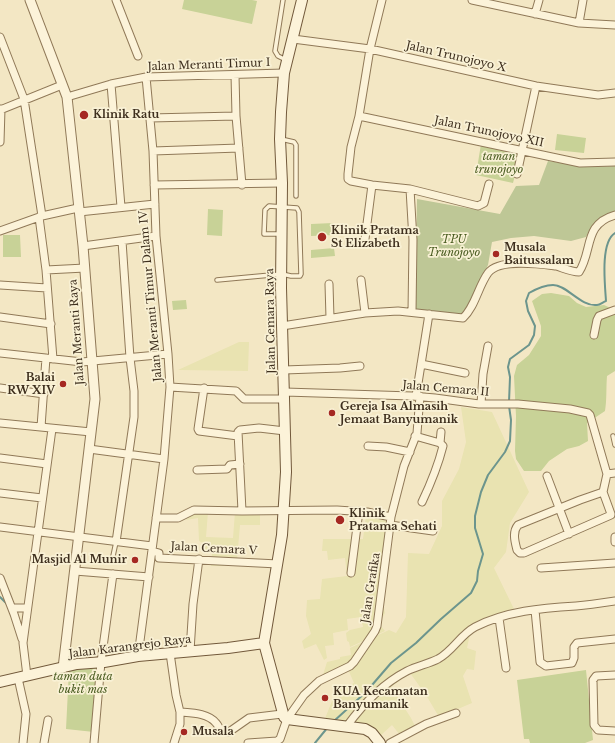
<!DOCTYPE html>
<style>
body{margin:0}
canvas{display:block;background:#f3e7c4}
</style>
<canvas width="615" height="743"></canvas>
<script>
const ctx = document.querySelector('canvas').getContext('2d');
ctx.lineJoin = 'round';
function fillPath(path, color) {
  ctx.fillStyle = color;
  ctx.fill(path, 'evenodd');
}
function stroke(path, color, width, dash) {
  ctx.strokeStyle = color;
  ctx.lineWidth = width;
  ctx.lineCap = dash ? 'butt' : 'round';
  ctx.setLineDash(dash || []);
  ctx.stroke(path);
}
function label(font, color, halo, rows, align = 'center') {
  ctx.font = font + ' "Libre Baskerville",serif';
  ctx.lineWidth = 3.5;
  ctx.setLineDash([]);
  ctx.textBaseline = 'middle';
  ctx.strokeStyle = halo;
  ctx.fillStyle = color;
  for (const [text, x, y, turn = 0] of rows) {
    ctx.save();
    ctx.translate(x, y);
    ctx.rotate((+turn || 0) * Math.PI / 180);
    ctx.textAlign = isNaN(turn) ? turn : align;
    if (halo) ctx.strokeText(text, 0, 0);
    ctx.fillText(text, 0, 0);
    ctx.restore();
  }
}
fillPath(new Path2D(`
 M239,342H249L248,371L178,370Z
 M461,407L492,412L529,492L510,523L506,552L494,568L514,609L472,625L467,648L476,651L474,670L467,669L463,676L472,703L439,717L426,695L410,673L391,687L411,718L416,728L400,735L392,725L379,737L324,721L336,691L354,683L347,667L322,678L327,662L340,659V657L351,655L350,648L389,630L396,633L406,617L408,553L429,554L442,526V501L459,469L466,442Z
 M193,512H208L206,537L233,538L235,512H260V525H240L237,560L226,559L224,566H211L212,551H203V543L199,541L198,518L186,520Z
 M366,516L387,521L380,591L385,613L379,624L385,631L350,647L349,642L347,641L346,633L350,630L363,627L361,617L347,619L348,630L333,633L334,645L325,646L327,658L324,660L316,644L304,649L302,641L311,634L306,616L307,600L320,599L322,579L347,576L345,558L328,560L327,551H322L323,539H363Z`), '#e9e3b1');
fillPath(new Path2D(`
 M184,0H252L257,1L252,24L182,9Z
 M557,134L586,138L584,153L555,150Z
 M481,144L521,152L513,183L476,175Z
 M208,209L223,210L222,236L207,235Z
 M333,223L334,235L311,236V224Z
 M3,235H20L21,257H3Z
 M334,248L335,256L311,258V250Z
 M551,293L569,296L577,303L586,307L604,305L615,310V371L607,376C606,388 607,399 605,411L587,423L588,441L579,446L567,449L549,461L541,471H524L516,459L515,451L516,416L514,376L517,365L529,355L541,336V326L532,301L542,294Z
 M186,300L187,309L173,310L172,301Z
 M100,665L94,732L66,729L69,670Z
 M586,670L593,740L585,743H530L529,739H524L517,680Z`), '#c8d297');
fillPath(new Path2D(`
 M548,161L587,167L615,166V213C600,217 593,223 586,237L571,241L534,236L511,238L492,242L488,265L466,311L461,315L415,310L417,199L500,214L516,186L539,185Z`), '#bec796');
stroke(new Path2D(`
 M509,402L510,377L508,367L510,359L529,345L534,335L535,326L528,311L526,301L529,293C536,289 544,285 553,285C567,285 581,307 597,305C600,305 603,302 606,301C605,285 600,242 615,233
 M0,597L7,604
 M334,721L366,692L391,663L416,643L441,619L471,593L477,581L478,571L483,554L475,528V516L481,492L488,475L505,452L510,441L511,420L509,406
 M315,743L328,727`), '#6c958d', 2);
const service = new Path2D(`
 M283,0L275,51L278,56L286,60
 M281,139L294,142L296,145V196
 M217,280L282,274L291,276H300L301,274L299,212L297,208L269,206L265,210L264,234H281
 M613,436L615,445
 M113,556L116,542`);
const minor = new Path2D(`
 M116,0L138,56
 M382,0L370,49L359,116L351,147L348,174V179L351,181L372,185L410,189L478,206L484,203L489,184
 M472,0L579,23L615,25
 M535,14L539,0
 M579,23L583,0
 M0,37L24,99L42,216
 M293,39L370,49L536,86L598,95L615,93
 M235,75L236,116L242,185
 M111,84L121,207
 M67,97L111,84L146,77L284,73
 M0,110L62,85
 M359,116L580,163L615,162
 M150,118L236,116
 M0,142L1,109
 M153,151L239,148
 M517,174L536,86
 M154,185L282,183
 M410,189L413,240L412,312
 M79,212L155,204
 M39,217L46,270L53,359
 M0,231L42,216L78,208
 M365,239L372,185
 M83,246L156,236
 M46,270L85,268
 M361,280L365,313
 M329,284L330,318
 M0,285L47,288
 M0,317L51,324
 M282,326L365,313L398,311L463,318C475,307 478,287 488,273C499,258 540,264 556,266C563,268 571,272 579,272C593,251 583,224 615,215
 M594,335L597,320L599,316L615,310
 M0,353L82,362L168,354
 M421,364L465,373
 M284,370L340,368L360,366
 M170,387L236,391L244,399H285
 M0,388L44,394
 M204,388L198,429L199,431L238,436
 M285,392L412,396L435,398L479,404H518L570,409L588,413L590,415L607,474L603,492L580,500L518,525C512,532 515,542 517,550L520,553H524L611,515V514L603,492
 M416,396L429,314
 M481,404L483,374L488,346
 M0,423L91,432
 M41,427L46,358
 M285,431L259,428L240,430L238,432L242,511L337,510L367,512L391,517L404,466L417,433L420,396
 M415,436L440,443L441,432
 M368,446L386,447L410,452
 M89,449L164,459
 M0,458L47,464
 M197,470L227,469L230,465L240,464
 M607,474L615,473
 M547,476L569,534
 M0,493L42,498
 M422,502C431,483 438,466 443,446L440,443
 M156,518H178L194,510L242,511
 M390,525L433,531
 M0,527L152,546
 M615,537V542
 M116,542L134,417V391L130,358L122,241
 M152,551L159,553V558L278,564
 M541,568L615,563
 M75,571L149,577
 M351,573L359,511
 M0,578L14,614L22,639
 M12,608H27
 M535,610L540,662L546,666L572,663L574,658V647L577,643L615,639
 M499,618L506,668
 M190,651L193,604L199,559
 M170,653L176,695L180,712V724L174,743
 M138,656L164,459L170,387L168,354L156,236L153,151L146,77
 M615,675L596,676L593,680L594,725L598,730L615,731
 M27,676L23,643L52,429
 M18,678L26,714L23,743
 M180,712C192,713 208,713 216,723C218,725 219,728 221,731L229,732L249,718L282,714
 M347,726C363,704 382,684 407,671C417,666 428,664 438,659C453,651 460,635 475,627C506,611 542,608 576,606C589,605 602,603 615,601
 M44,743L48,720
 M94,743L101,662L113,574
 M248,743L277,741L280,739L287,719L304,695L319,681L350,666L354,662L375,631L377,626L391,517
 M390,743L426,724L456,713`);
const tertiary = new Path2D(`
 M30,0L67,97L83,246L95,399L63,668`);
const secondary = new Path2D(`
 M302,0L284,73L281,112L280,139L282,183L281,288L286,472L282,535L264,643L284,717L287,719L365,729L372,733L380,743
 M0,682L77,664L104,662L138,656L228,648L264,643`);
stroke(service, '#907958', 5.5);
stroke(minor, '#907958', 9);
stroke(tertiary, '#907958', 11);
stroke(secondary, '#72593b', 12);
stroke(service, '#fcf3d9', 3.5);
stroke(minor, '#fcf3d9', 7);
stroke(tertiary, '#fcf3d9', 9);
stroke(secondary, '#fcf3d9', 10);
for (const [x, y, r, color] of [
 [84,115,5,"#a52822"],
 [322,237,5,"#a52822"],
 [496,254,4,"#a52822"],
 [63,384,4,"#a52822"],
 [332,413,4,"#a52822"],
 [340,520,5,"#a52822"],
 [135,560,4,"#a52822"],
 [325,698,4,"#a52822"],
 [184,732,4,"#a52822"]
]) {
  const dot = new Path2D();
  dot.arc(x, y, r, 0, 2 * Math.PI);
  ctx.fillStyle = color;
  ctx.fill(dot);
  stroke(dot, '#f9f1d5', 1.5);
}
label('11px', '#3e2f1e', '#f9f1d5', [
 ["Jalan Trunojoyo X",456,57,13],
 ["Jalan Meranti Timur I",209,65,-2],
 ["Jalan Trunojoyo XII",489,132,12],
 ["Jalan Meranti Timur Dalam IV",151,296,-95],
 ["Jalan Cemara Raya",271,321,-91],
 ["Jalan Meranti Raya",77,332,-94],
 ["Jalan Cemara II",446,389,5],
 ["Jalan Cemara V",214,549,3],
 ["Jalan Grafika",371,588,-81],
 ["Jalan Karangrejo Raya",130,647,-7]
]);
label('bold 11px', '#3e2f1e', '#f9f1d5', [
 ["Klinik Ratu",93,115],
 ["Klinik Pratama",331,231],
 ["St Elizabeth",331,244],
 ["Musala",504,248],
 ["Baitussalam",504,261],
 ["Balai",55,378,"right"],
 ["RW XIV",55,391,"right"],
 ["Gereja Isa Almasih",340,407],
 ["Jemaat Banyumanik",340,420],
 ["Klinik",349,514],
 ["Pratama Sehati",349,527],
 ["Masjid Al Munir",127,560,"right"],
 ["KUA Kecamatan",333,692],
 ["Banyumanik",333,705],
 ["Musala",192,732]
], 'left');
label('italic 11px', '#4b5d22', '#f9f1d5', [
 ["taman",499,157],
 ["trunojoyo",499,170],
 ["TPU",454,240],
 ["Trunojoyo",454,253],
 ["taman duta",83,677],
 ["bukit mas",83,690]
]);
</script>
